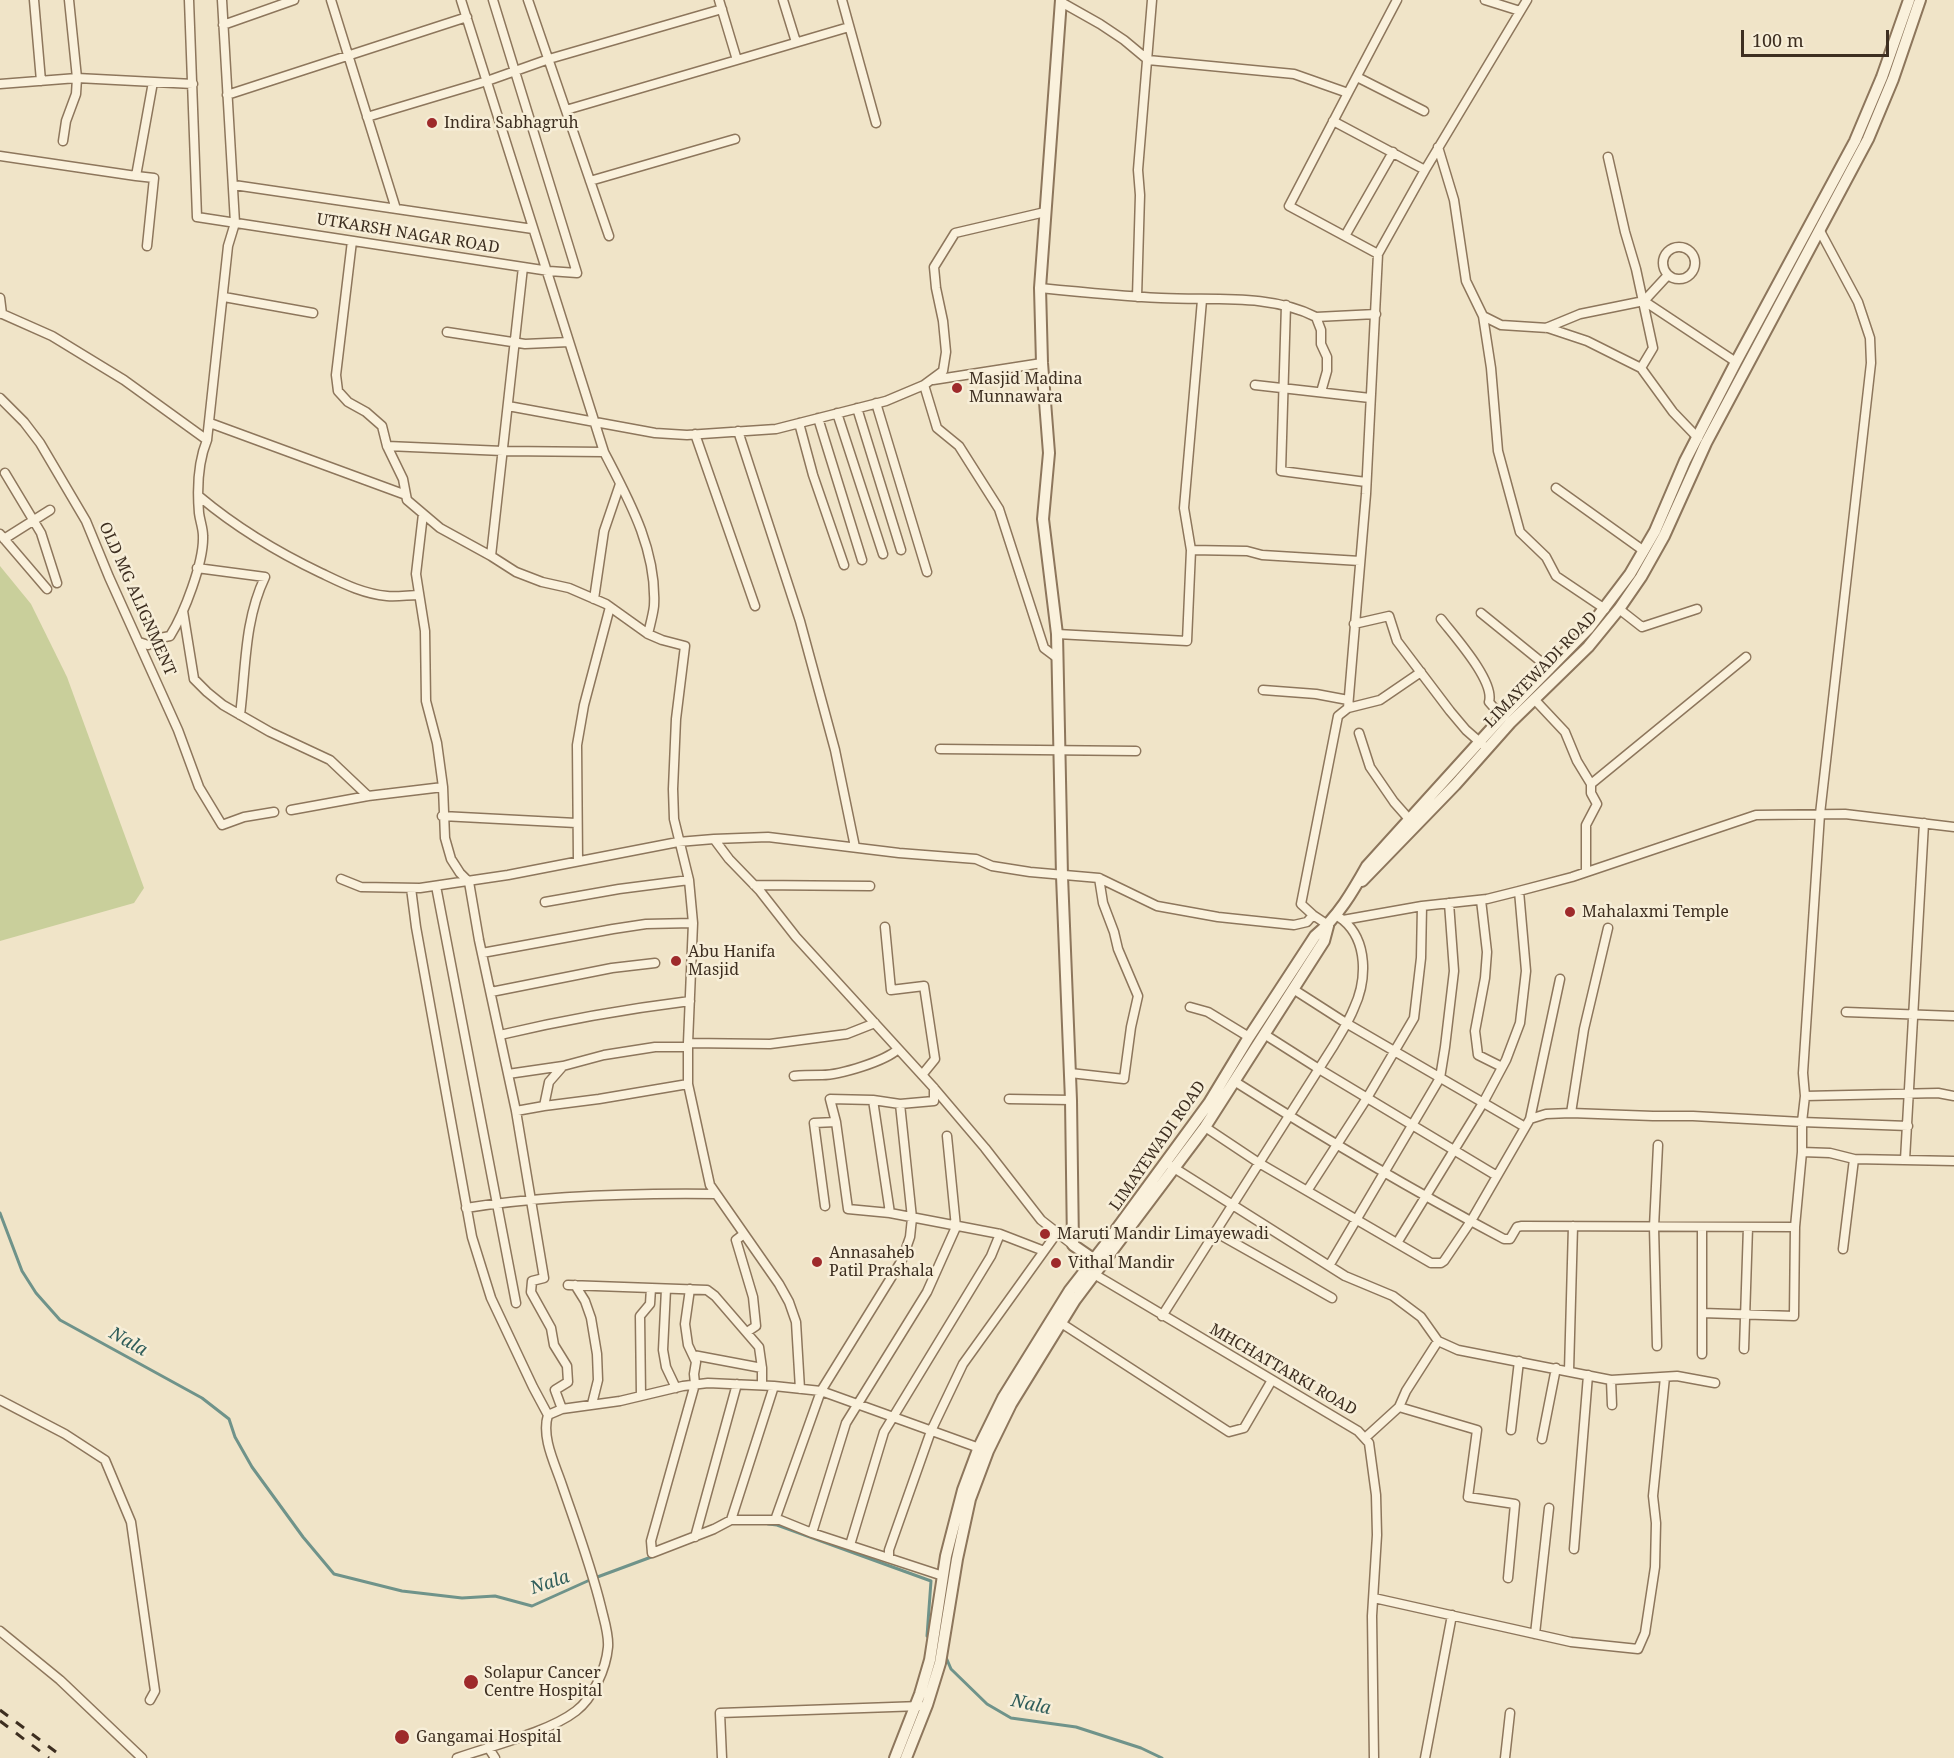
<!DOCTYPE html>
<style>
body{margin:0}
#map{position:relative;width:1954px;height:1758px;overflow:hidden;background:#f0e4c8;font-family:"Noto Serif",serif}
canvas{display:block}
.scale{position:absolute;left:1741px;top:30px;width:148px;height:27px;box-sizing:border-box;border:3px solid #3d2e20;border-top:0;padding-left:8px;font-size:18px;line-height:21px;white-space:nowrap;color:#3d2e20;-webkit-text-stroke:4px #f7eed8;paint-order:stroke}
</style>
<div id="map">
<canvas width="1954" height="1758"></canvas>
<div class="scale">100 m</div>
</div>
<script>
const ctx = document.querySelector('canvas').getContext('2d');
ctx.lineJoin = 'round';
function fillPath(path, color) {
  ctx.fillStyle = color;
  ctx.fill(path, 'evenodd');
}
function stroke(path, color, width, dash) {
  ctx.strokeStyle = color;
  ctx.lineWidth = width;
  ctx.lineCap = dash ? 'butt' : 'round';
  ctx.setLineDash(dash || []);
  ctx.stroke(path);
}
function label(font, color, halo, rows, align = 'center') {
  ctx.font = font + ' "Noto Serif",serif';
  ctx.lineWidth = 5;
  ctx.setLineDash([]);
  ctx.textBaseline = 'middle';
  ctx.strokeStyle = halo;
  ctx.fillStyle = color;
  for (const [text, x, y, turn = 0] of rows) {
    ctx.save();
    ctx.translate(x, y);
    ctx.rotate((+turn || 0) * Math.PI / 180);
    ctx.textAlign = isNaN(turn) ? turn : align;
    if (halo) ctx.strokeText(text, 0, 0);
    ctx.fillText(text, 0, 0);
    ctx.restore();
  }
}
fillPath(new Path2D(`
 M0,566L31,604L67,677L144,888L134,903L0,941Z`), '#c9cf9b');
stroke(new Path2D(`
 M0,1213L22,1271L36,1293L60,1320L202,1398L229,1419L235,1437L252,1467L303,1537L334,1574L402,1591L462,1598L495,1596L532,1606L592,1579L654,1556
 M768,1524L777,1525L931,1581L927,1636L931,1640
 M945,1655L951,1669L987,1704L1011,1718L1076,1727L1141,1748L1162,1758`), '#6f938a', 3);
const minor = new Path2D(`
 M34,0L41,81
 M189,0L197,217L549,271L577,273L493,0
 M331,0L396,209
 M461,0L604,452C629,500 657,550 654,606C653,615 650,625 648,634
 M528,0L609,236
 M719,0L737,60L849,27
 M783,0L796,42
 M842,0L876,123
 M1485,0L1520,11
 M1061,2L1100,24L1124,40L1148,60L1294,74L1348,93L1289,206L1378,254
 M223,25L294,0
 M1357,77L1424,111
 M0,84L77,78L193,84
 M1348,93L1397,0
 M227,95L467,17
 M566,110L737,60
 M367,117L487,81L549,59L722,9
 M1333,121L1425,170
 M63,141L66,121L76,94L77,78L69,0
 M1438,147L1454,200L1466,281L1483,316L1501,325L1548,328L1587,341L1641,368L1673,412L1698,438
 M0,156L136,176
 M1608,157L1625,232L1636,269L1653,348L1641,368
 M590,181L735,139
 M234,185L533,229
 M1345,236L1393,152
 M352,241L336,375L338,391L348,402L366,412L382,426L387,446L403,479L407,500L440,528L491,556L516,572L542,582L569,588L606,604L648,634L662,640L685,646L676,719L673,789L674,819L689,880L693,923L688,1043V1084L710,1185L779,1284L789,1302L796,1322L800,1389
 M147,246L154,178L136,176L153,82
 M1663 263a16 16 0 1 1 32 0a16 16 0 1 1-32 0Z
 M1040,288C1080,292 1120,296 1161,298C1211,301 1269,293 1316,317L1321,330V344L1327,357V371L1321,392
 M224,297L313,313
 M1137,297L1140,195L1138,170L1152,0
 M0,298L2,314
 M1644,301L1736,362
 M1286,305L1281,471L1366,482
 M0,313L52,336L124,380L207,440C198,462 197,489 199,513C200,521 203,528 203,536C204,562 184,614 170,636L160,638L148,645L139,642
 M1483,316L1491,368L1498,451L1520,532L1546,557L1556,576L1605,609
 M1316,317L1376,314
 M1546,328L1580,314L1644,301L1668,275
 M447,332L525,344L569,342
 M933,380L1042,363
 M924,385L937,428L959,446L999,509L1044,648L1056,657
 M1255,385L1370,398
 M0,398L24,422L40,443L86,521L109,577L178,730L199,787L222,825L244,817L274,812
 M876,403L927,572
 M508,406L655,433L687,435L776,429L886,401L924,385L943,371L946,352L943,321L936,288L934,267L955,233L1045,212
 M857,408L901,550
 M837,413L883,554
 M818,418L862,560
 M210,423L406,495
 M799,423L813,475L844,565
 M738,431L800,621L835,750L855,847
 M695,434L755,606
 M207,440L228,246L235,223L222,0
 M387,446L503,451L604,452
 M5,473L41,533L57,583
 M1556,488L1644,551
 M200,497C237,528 277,552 321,573C342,583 363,594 387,596C397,597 409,595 419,595
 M423,514L416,574L425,631L426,701L437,743L443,787L445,838L451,859L460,873L469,882L479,940L516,1111L544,1278L532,1281L531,1292L551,1328L554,1345L567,1366L568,1382L555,1390L562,1409
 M0,534L47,589
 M4,539L50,510
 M1191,550L1247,551L1262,555L1360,561
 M491,556L523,267
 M197,568L265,577C244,621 246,668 240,715
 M594,599L604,531L620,484
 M1619,609L1642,627L1697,609
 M183,611L194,679L207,692L223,705L270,732L330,760L368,796
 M1481,613L1550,669
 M1441,619C1454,636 1495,681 1489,702L1502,717
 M1354,624L1389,616L1397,641L1450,711L1466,730L1482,744
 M1057,634L1187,641L1191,550L1184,508L1202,300
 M1263,690L1316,694L1348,700
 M1534,699L1565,732L1577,761L1591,784V793L1597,804L1586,825V872
 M1348,708L1380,700L1421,672
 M1359,733L1370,767L1394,802L1409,819
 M940,749L1136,751
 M1591,784L1746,657
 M291,810L368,796L443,787
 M442,816L576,823
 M578,861L577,745L584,705L610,607
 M341,879L361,887L420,888L508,875L678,842L714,839
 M754,885L870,886
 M436,886L516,1303
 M411,888L416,927L472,1237L491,1298L533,1387L548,1415
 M1481,900L1487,952L1485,978L1475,1031L1478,1055L1502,1067
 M545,902L619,889L689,880
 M1336,915L1343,920L1422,906L1487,899L1519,891L1572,877L1756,815L1845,814L1954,827
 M1328,925L1313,915L1301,904L1338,716L1348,708L1366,494L1378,254L1425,170L1527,0
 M885,927L891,990L924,986L935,1059L922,1075
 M482,953L613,929L646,924L693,923
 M1293,989L1346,1023L1525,1127
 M491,992L612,968L655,963
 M1190,1007L1208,1012L1249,1037
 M1846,1012L1954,1016
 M1264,1034L1319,1069L1497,1176
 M500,1035C563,1020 626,1009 690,1001
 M688,1043L770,1044L847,1034L875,1023
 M1070,1073L1124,1079L1131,1027L1138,996L1118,949L1114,932L1103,903L1099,878
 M508,1074L563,1066
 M794,1076C803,1075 813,1075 822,1075C840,1075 886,1061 898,1049
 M1234,1081C1322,1137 1412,1190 1504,1239H1510L1517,1227L1522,1226L1795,1227
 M1805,1096L1803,1073L1820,814L1871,363L1870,338L1858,302L1820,231
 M1009,1099L1071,1100
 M873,1100L890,1213
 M544,1106L599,1099L688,1084
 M516,1111L544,1106L549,1082L563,1066L604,1055L655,1047H688
 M1571,1113L1584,1029L1608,928
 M1530,1119L1560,979
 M836,1122L848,1209L890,1213L1000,1234L1044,1251
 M1908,1126L1802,1122L1805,1096L1938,1093L1954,1096
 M1205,1127L1259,1163L1431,1263H1441L1444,1261L1471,1221L1530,1119L1546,1114L1571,1113L1653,1116H1693L1802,1122V1152L1795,1227L1794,1316L1702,1313
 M1802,1152L1830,1153L1854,1159L1843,1249
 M1854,1159L1954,1161
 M1905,1160L1924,823
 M1171,1166L1345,1276L1393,1296L1421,1317L1438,1341L1458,1350L1611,1380L1612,1405
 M1307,1191L1367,1098L1414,1018L1421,958L1422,906
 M825,1206L814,1123L836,1122L830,1099L873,1100L900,1104L934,1101V1088
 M466,1208C548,1195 633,1193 716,1194
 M1702,1227V1354
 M1215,1232L1332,1298
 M744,1234L736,1240L753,1297L756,1326L747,1332
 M1397,1243L1483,1103L1506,1060L1520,1023L1526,971L1519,891
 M1073,1245L1041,1220L985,1148L934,1088L796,937L760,891L729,859L714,839L768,837L899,853L976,859L992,866L1030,872L1099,878L1157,906L1218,917L1294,925L1307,922L1313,915
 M1329,1266L1440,1078L1445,1047L1454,971L1449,903
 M1094,1274L1358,1431L1369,1443L1376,1495L1377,1535L1372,1616L1374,1758
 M568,1285L707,1290L715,1296L759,1347L762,1368V1385
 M575,1285L585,1301L591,1318L597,1354L598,1380L592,1404
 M666,1289L663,1350L666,1367L676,1388
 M690,1289L685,1324L688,1345L696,1362L694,1374L695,1384L651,1541L652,1553L714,1529L731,1520H780L812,1533L943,1576
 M1162,1316L1334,1045C1341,1033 1349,1021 1354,1008C1367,980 1368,941 1343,920
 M1061,1323L1229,1432L1244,1428L1272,1380
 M1657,1346L1654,1227L1658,1145
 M1744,1349L1748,1227
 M693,1355L762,1368
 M1569,1371L1573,1226
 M1611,1380L1677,1376L1715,1383
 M641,1396L640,1316L650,1304L651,1288
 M0,1400L65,1434L105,1460L131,1522L155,1691L150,1700
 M1399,1407L1477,1430L1468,1497L1515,1504L1508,1578
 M1511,1430L1519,1361
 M1365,1438L1399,1407L1406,1391L1438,1341
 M1542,1439L1556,1368
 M731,1520L774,1386
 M775,1520L821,1391L902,1260L910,1237L912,1218L900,1104
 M812,1533L846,1423L927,1292L956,1227L947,1136
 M695,1537L737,1384
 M850,1545L884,1432L991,1256L1000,1234
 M1574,1549L1588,1375
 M889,1558V1550L931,1431L963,1364L1057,1233
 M1374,1598L1571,1642L1638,1649L1645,1633L1655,1567L1656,1523L1653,1496L1665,1377
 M0,1631L60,1680L142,1758
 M1535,1634L1549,1508
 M488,1747L495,1758
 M457,1758C491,1746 549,1732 576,1711C593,1698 606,1669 608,1647C609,1634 604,1620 601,1607C591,1566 576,1526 562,1485C555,1464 541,1437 548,1415L562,1409L620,1401L683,1386L708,1383L774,1386L821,1391L982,1449
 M722,1758L720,1713L921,1706
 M1425,1758L1452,1615
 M1505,1758L1510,1713`);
const tertiary = new Path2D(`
 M1061,0L1040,288L1042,363L1049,453L1043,519L1057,634L1062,876L1071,1100L1073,1245L1102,1265
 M1362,881L1455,785L1510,723L1588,647L1619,609L1641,577L1664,536L1706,443L1868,139L1893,79L1920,0
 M895,1758L920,1694L930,1660L946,1556L963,1490L979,1447L1003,1398L1070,1290L1105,1245L1209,1103L1249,1037L1315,936C1338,917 1353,891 1367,866L1502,717L1589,628L1630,574L1655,531L1685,461L1736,362L1855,141L1882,77L1909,0
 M906,1758L927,1705L940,1663L957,1559L970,1499L988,1451L1011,1404L1075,1300L1205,1127L1324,941L1328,926`);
stroke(minor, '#8d765c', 11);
stroke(tertiary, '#8d765c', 14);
stroke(minor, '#faf1dc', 8);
stroke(tertiary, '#faf1dc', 10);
stroke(new Path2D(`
 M0,1710L64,1758
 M0,1721L49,1758`), '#3d2e20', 3, [10, 10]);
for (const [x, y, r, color] of [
 [432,123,6,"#9e2a2b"],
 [957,388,6,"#9e2a2b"],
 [1570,912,6,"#9e2a2b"],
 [676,961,6,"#9e2a2b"],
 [1045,1234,6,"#9e2a2b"],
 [817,1262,6,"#9e2a2b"],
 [1056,1263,6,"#9e2a2b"],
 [471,1682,8,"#9e2a2b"],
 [402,1737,8,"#9e2a2b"]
]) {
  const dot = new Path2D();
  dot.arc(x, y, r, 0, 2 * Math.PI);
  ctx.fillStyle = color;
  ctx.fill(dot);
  stroke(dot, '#f7eed8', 2);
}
label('16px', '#3d2e20', '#f7eed8', [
 ["Indira Sabhagruh",444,123],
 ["Masjid Madina",969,379],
 ["Munnawara",969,397],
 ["Mahalaxmi Temple",1582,912],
 ["Abu Hanifa",688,952],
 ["Masjid",688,970],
 ["Maruti Mandir Limayewadi",1057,1234],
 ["Annasaheb",829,1253],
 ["Patil Prashala",829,1271],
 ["Vithal Mandir",1068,1263],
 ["Solapur Cancer",484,1673],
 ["Centre Hospital",484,1691],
 ["Gangamai Hospital",416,1737]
], 'left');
label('16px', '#3d2e20', '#f7eed8', [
 ["UTKARSH NAGAR ROAD",408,234,9],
 ["OLD MG ALIGNMENT",137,599,66],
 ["LIMAYEWADI ROAD",1541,670,-46],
 ["LIMAYEWADI ROAD",1158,1146,-55],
 ["MHCHATTARKI ROAD",1283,1370,30]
]);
label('italic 18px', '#2f5d5a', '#f7eed8', [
 ["Nala",128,1342,29],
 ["Nala",550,1583,-19],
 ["Nala",1031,1705,12]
]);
</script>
